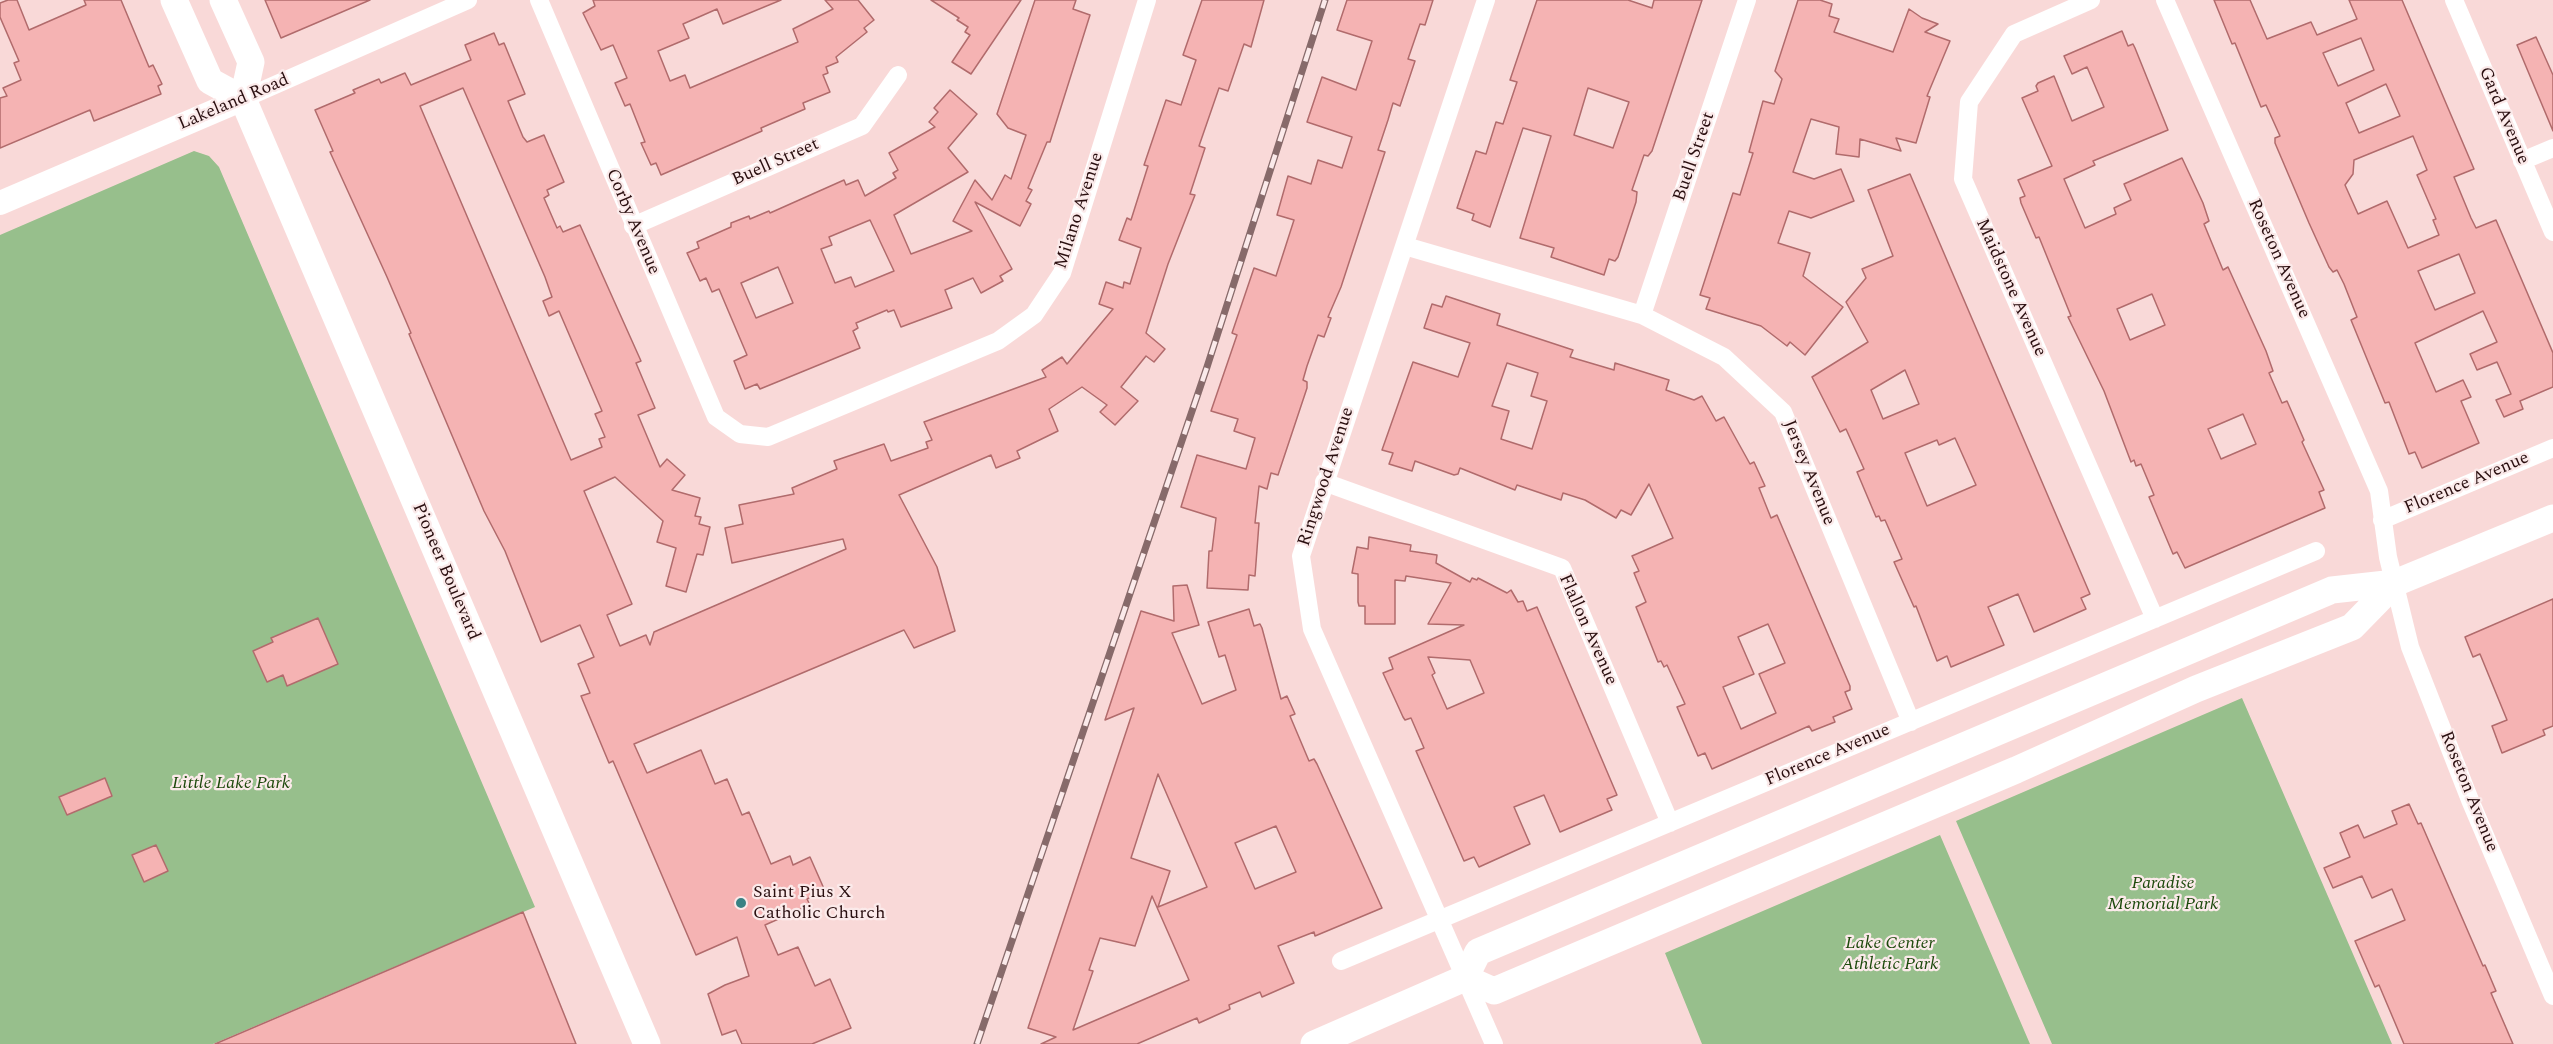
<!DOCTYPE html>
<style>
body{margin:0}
canvas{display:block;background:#f9d9d8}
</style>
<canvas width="2553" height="1044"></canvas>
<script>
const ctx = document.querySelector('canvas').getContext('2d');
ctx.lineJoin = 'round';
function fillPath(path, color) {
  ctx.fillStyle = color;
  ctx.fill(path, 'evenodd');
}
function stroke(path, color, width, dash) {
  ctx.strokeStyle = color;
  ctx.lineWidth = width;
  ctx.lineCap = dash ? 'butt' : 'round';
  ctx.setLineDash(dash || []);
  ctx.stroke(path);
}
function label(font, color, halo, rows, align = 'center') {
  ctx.font = font + ' Spectral,serif';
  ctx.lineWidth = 4.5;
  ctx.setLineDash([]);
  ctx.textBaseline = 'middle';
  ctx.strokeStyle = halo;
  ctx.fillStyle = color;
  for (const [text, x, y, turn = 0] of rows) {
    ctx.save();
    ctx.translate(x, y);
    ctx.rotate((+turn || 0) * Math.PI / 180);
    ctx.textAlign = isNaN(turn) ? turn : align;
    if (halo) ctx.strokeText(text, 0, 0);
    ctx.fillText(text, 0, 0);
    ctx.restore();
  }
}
fillPath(new Path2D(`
 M194,151L209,156L219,167L535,907L213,1044H0V235Z
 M2242,698L2392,1044H2052L1956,821Z
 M1940,835L2030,1044H1702L1665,953Z`), '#97bf8c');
const building = new Path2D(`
 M8,0H17L29,30L86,5L84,0H121L149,67L153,65L162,84L158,86L161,94L94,121L90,110L0,148V98L7,96L3,88L21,80L14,63L19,61L0,17V3Z
 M265,0H370L281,38Z
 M593,0H781L723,24L717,9L683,24L689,38L658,51L670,81L685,75L690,88L798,42L793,29L833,9L825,0H858L874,20L864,28L867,32L836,57L838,62L826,67L828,73L823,75L830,92L803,103L805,109L761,128L762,131L661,175L656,163L651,165L641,143L645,142L630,104L625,106L615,83L627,78L613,45L601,50L583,13L595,6Z
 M931,0H1021L971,74L952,62L970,35L965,32L968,27L957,20L959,18Z
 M1035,0H1076L1073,9L1090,15L1050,142H1047L1028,188L1032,190L1026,201L1031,204L1020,226L975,202L1012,269L1000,276L1003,281L981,293L973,278L945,290L952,308L901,327L894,310L888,312L887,310L856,323L858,328L853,331L860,348L760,389L757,384L745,389L734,361L747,355L719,289L712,292L706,278L700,281L687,253L699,248L697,242L731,227V223L749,216L750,219L769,211L770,213L844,180L846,185L858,180L865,196L896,178L893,173L898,170L889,153L935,127L929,122L938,112L934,108L950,90L977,114L948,148L968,172L894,215L911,254L972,231L953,221L975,180L992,200L1005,175L1011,179L1026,135L1008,128L997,114ZM870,220L894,271L855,287L851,277L835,283L821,249L832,245L829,237ZM778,267L793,303L756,318L741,283Z
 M1202,0H1264L1251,47L1244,44L1228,91L1219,88L1199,146L1205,148L1190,194L1195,195L1168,264L1146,333L1165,349L1154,362L1146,356L1121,387L1138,401L1115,425L1100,412L1107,405L1082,387L1049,409L1058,431L1017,451L1020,458L996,468L991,455L899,495L937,567L955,631L914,648L904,630L634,744L647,773L701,750L715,784L727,779L742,815L749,812L771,864L790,856L793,865L810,857L825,891L807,899L810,905L765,925L778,955L798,947L815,986L830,979L851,1028L812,1044H742L736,1030L722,1035L708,994L725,985L749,976L737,937L696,955L613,761L609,763L581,696L590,693L578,664L594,657L580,625L541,642L505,551L484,511L409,334L411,333L387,277L330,152L333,151L315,110L355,93L353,90L379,79L381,83L405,73L411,85L471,60L465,45L494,33L499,45L504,43L525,94L508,101L523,137L527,142L544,135L564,182L547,190L549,195L544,198L557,228L560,226L563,232L580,225L641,361L636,363L655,408L638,415L660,467L667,459L685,475L672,490L700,498L695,516L701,517L699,524L710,527L703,555L697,554L686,592L666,586L676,548L657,542L663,521L615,477L584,491L632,604L607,615L620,646L646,635L650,645L654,632L846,549L843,539L732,563L725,528L743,524L739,505L794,494L792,488L837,469L834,461L884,444L891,461L928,448L926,442L932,440L924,422L1046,377L1042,370L1062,357L1067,364L1113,309L1099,304L1106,282L1123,288L1124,282L1130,284L1141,248L1119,240L1127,218L1131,220L1148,166L1144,165L1166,100L1181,105L1196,60L1183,55ZM463,88L545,277L552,297L543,301L549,316L559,311L602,411L595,414L605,437L599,439L602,447L571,460L420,106Z
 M1347,0H1433L1425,25L1420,24L1408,59L1415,61L1400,106L1393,103L1388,120L1378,150L1385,152L1341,287L1328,317L1331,318L1324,337L1318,335L1307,366L1303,380L1307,382V388L1278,475L1271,473L1267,489L1259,486L1255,523H1259L1255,576L1249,575L1248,590L1207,588L1209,551H1212L1216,518L1181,507L1197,455L1246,469L1255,438L1234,431L1238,419L1211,411L1237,335L1232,333L1254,268L1276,276L1294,220L1277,215L1288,176L1311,184L1318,160L1342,168L1352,137L1307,122L1322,77L1356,90L1372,41L1337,30Z
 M1537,0H1628L1652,8L1654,0H1702L1652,151L1648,156L1644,155L1632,190L1637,192L1636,202L1618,257L1615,261L1609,259L1604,275L1551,257L1554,248L1520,238L1551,136L1523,128L1490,227L1472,220L1474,214L1457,208L1476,151L1486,154L1496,122L1503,124L1517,82L1510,80ZM1588,88L1629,102L1613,148L1574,135Z
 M1798,0H1820L1832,4L1829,16L1839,19L1834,32L1893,52L1909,9L1922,18L1938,24L1925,32L1950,41L1927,96L1930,97L1916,143L1896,138L1901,151L1860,139L1859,157L1836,154L1839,127L1811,119L1793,172L1814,179L1841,169L1854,201L1811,218L1789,211L1778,243L1810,253L1803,276L1843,307L1805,355L1790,342L1787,346L1761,326L1706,309L1710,298L1700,295L1733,193L1740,195L1753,153L1749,152L1763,101L1774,104L1782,79L1775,71Z
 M2214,0H2250L2267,39L2311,22L2317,35L2357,19L2349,0H2402L2474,169L2454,177L2471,218L2476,228L2496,220L2553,353V387L2520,401L2523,409L2504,417L2496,400L2511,394L2497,362L2477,370L2470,354L2497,342L2483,311L2415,343L2436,392L2463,380L2471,397L2461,401L2479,443L2422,468L2415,452L2409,454L2389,402L2385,403L2351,320L2357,317L2344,284L2337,270L2333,272L2329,267L2309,223L2275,143V138L2280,136L2266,105L2261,107L2235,43L2232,44ZM2361,38L2374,70L2338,86L2323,53ZM2386,84L2400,116L2359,133L2346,103ZM2413,136L2427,170L2417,175L2436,219L2433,220L2439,235L2408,248L2387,201L2358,214L2345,185L2353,174L2354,160ZM2459,254L2475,293L2435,310L2418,271Z
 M2122,31L2128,46L2133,44L2135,48L2168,130L2093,161L2095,165L2064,179L2085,228L2116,214L2114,208L2131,200L2124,184L2182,158L2203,203L2209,221L2204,224L2223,270L2228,267L2266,351L2273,371L2269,373L2282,403L2287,401L2304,440L2302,442L2324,490L2319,492L2325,508L2185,568L2177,552L2173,554L2149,497L2154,495L2141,464L2136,466L2134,460L2131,462L2104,391L2068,317L2071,316L2039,237L2036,238L2021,203L2020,198L2025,196L2018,180L2052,166L2022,98L2038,91L2036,86L2038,83L2054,76L2072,121L2104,107L2087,67L2072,74L2064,56ZM2152,294L2165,325L2130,340L2117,309ZM2243,414L2256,444L2221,459L2208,429Z
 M2536,37L2553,75V131L2517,45Z
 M1910,174L2090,594L2081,598L2086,609L2034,632L2018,594L1988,607L2004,645L1951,667L1947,656L1937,661L1916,606L1914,607L1894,562L1902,559L1885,520L1881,521L1879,516L1876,517L1857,472L1864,469L1846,429L1840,432L1812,377L1868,342L1846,302L1866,278L1862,269L1893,256L1868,190ZM1905,370L1919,404L1883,419L1871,390ZM1955,438L1976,485L1927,506L1905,453L1937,440L1939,445Z
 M1446,296L1500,314L1497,325L1573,350L1570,357L1614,370L1615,363L1669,380L1666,390L1694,400L1702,396L1716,421L1724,417L1750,464L1754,462L1765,486L1759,488L1771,518L1777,515L1850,686V690L1845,692L1852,709L1833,717L1835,722L1812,731L1809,726L1712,769L1705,753L1698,756L1677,707L1685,704L1667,665L1664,667L1661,661L1658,662L1636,607L1646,602L1634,573L1639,571L1632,556L1673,538L1649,484L1631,515L1621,510L1616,518L1585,500L1563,493L1561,500L1517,485L1515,490L1460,468L1458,474L1454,475L1415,461L1412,471L1389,464L1393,453L1382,450L1413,362L1458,377L1470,343L1424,328L1432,304L1442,307ZM1507,363L1538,373L1531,396L1547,401L1532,449L1501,439L1509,411L1492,406ZM1768,624L1785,663L1759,674L1776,713L1741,729L1723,687L1754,674L1738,637Z
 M1369,537L1411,545L1410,551L1437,555L1436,563L1470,582L1472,578L1477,580L1478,578L1507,593L1511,590L1518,602L1523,601L1527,611L1537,607L1617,795L1607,799L1612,810L1560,832L1544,795L1514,807L1530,844L1479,867L1474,857L1464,861L1416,751L1424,748L1411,718L1405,720L1403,717L1383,673L1393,669L1389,658L1464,625L1428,624L1451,583L1406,576L1405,581L1395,580V624H1365V606H1359L1358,602V574L1352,573L1357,547L1368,549ZM1428,657L1470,660L1484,693L1447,709L1432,675L1435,673Z
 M1187,585L1199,625L1172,633L1202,704L1236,690L1225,655L1219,657L1208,622L1249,609L1254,626L1260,624L1262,628L1281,699L1287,696L1295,714L1290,716L1309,761L1314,759L1317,764L1382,908L1315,936L1314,932L1278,946L1294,983L1262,997L1260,992L1229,1005L1230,1009L1199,1023L1197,1018L1137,1044H1041L1056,1037L1028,1028L1134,708L1105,720L1141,611L1174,621L1173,586ZM1158,774L1207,887L1158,907L1170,871L1131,858ZM1276,826L1296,872L1255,889L1235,843ZM1152,896L1189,980L1073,1030L1093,971L1089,970L1100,938L1135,946Z
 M2553,599V726L2543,730L2545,735L2502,753L2492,726L2507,720L2480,654L2473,657L2465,637Z
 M318,618L338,664L287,686L283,675L267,682L253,651L273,642L271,638Z
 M105,778L112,796L67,815L59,797Z
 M2409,804L2418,824L2421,823L2483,966L2485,965L2496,991L2491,993L2513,1044H2404L2379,985L2375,987L2355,941L2405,920L2392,889L2372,898L2362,876L2333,888L2324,868L2350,857L2340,833L2358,825L2364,838L2397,824L2392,811Z
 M156,845L168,871L144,882L132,855Z
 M523,912L576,1044H215L400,965Z`);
fillPath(building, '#f5b3b3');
stroke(building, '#b16b6c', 1.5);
stroke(new Path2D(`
 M539,0L716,417L740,434L768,437L998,341L1034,315L1062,273L1147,0
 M1486,0L1301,556L1312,629L1494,1044
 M2091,0L2014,34L1969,102L1963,179L2155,619
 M2165,0L2379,491L2388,557L2410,647L2470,800L2553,996
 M2454,0L2553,232
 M243,99L468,0
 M2522,161L2553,148
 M633,226L862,126L898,75
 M1405,246L1642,315L1724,357L1783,412L1911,722
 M1642,315L1747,0
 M1324,482L1562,568L1670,823
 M2382,520L2553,448
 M1341,961L2316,551`), '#fff', 18);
stroke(new Path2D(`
 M0,203L243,99`), '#fff', 24);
stroke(new Path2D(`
 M174,0L210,81L243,99
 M223,0L251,62L243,99L647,1044
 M1465,978L1494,991L2016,770L2196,689L2352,627L2395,583
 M1314,1044L1465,978L1478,952L2332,590L2395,583L2553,518`), '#fff', 27);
const rail = new Path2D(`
 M977,1044L1207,367L1325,0`);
stroke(rail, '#876a6a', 7);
stroke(rail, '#fbeaea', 4.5, [14]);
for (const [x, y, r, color] of [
 [741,903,6,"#398284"]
]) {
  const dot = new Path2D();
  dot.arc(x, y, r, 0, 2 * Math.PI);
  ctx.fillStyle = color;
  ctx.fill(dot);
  stroke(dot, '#fbeaea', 2);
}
label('18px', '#290e0f', '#fbeaea', [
 ["Lakeland Road",234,103,-23],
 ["Gard Avenue",2503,116,67],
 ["Buell Street",1695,157,-71],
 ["Buell Street",776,163,-24],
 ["Milano Avenue",1080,211,-72],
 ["Corby Avenue",632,222,67],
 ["Roseton Avenue",2278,259,66],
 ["Maidstone Avenue",2010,288,66],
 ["Jersey Avenue",1808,473,68],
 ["Ringwood Avenue",1327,477,-72],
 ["Florence Avenue",2467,484,-23],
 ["Pioneer Boulevard",445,572,67],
 ["Flallon Avenue",1587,630,66],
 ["Florence Avenue",1828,756,-23],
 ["Roseton Avenue",2468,792,68]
]);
label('italic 18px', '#1c490b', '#fbeaea', [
 ["Little Lake Park",231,784],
 ["Paradise",2163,884],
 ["Memorial Park",2163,905],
 ["Lake Center",1890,944],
 ["Athletic Park",1890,965]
]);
label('18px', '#290e0f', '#fbeaea', [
 ["Saint Pius X",753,893],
 ["Catholic Church",753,914]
], 'left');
</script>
